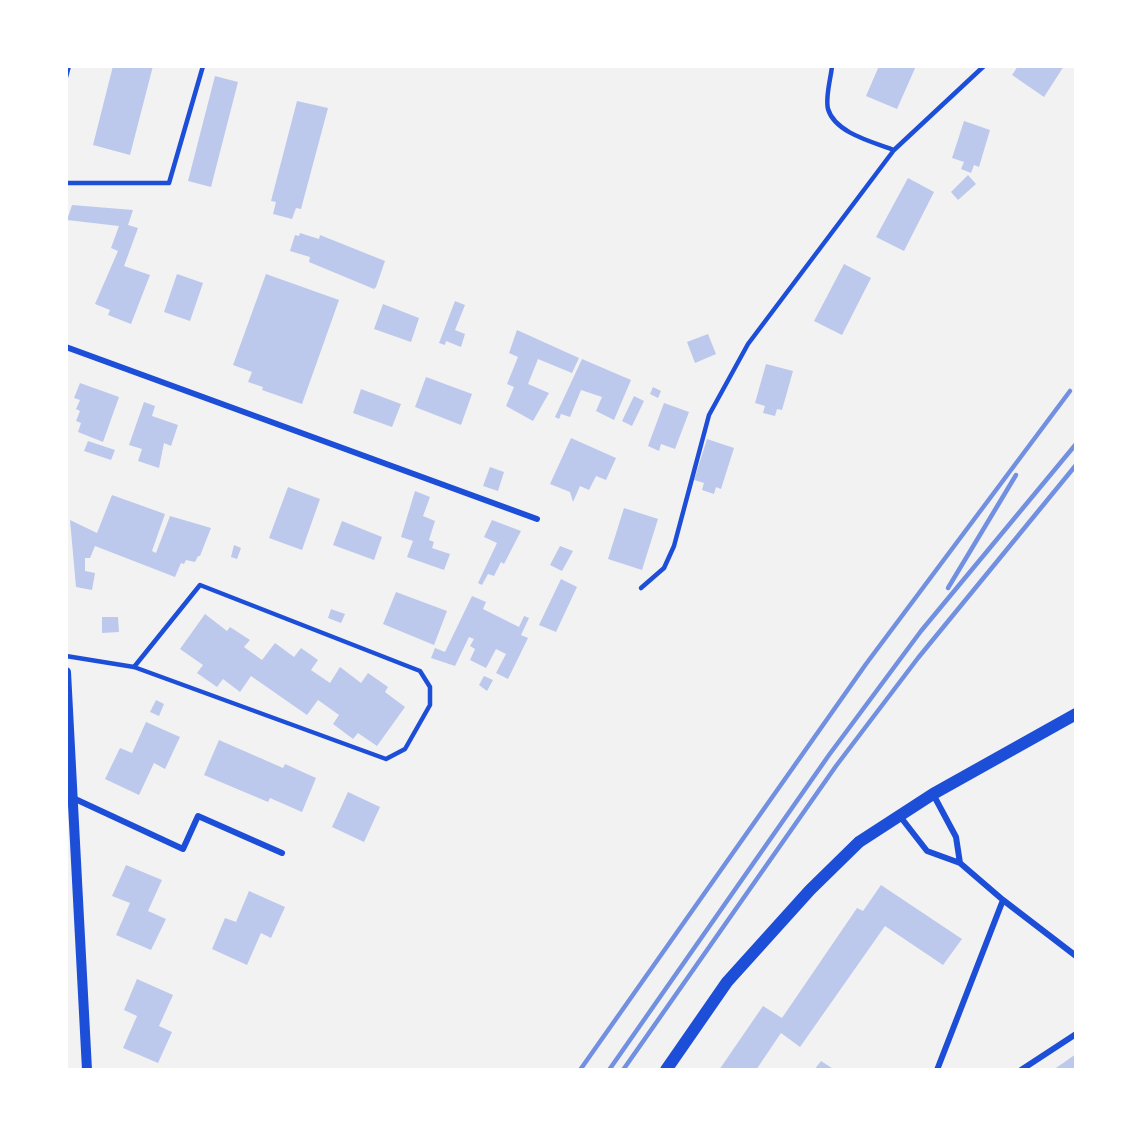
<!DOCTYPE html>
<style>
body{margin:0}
#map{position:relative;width:1142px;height:1136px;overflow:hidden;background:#f2f2f2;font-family:Lora,serif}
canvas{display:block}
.frame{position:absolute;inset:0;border:68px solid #fff;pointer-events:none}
</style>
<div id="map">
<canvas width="1142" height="1136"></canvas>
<div class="frame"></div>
</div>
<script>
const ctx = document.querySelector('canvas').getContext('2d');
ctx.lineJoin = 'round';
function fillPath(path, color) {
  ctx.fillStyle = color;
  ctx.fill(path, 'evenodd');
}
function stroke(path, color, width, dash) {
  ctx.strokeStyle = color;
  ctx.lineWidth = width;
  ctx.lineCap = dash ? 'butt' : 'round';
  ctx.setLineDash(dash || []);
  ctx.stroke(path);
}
fillPath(new Path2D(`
 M113,66H153L130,155L93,145Z
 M879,66H916L897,109L866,96Z
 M1018,66H1064L1044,97L1012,75Z
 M215,76L238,82L211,187L188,181Z
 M297,101L328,108L301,209L296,208L292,219L273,214L276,202L271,201Z
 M964,121L990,130L979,167L974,165L971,173L961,169L964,162L952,158Z
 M968,175L976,184L958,200L951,192Z
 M908,178L934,192L904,251L876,237Z
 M72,205L133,210L128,225L138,228L124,266L150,275L131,324L108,315L110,310L95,304L118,251L111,248L119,226L67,220Z
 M300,233L319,239L320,235L385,261L376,287L374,289L309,262L310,257L290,251L295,235L299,236Z
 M844,264L871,278L842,335L814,321Z
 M177,274L203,283L190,321L164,312Z
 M266,274L339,300L302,404L262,390L263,387L248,382L252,372L233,365Z
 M455,301L465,305L455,330L465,334L461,347L446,341L445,345L439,343Z
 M383,304L419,318L411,342L374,329Z
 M517,330L579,358L572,373L538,359L528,384L549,393L533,421L506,406L514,387L507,384L518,357L509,353Z
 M708,334L716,354L695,363L687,342Z
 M582,359L631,380L614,420L596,411L602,397L581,390L570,417L561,414L559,419L555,417Z
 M766,364L793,371L782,410L777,409L775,416L763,413L765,406L755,403Z
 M426,377L472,394L461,425L415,407Z
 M80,383L119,397L103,442L78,432L81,423L76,421L80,411L76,409L80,400L74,398Z
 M653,387L661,391L658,398L650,394Z
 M361,389L401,404L392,427L353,413Z
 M634,396L644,401L632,426L622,421Z
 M144,402L155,406L152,416L178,425L171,446L164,443L159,468L138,461L142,449L129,445Z
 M664,403L689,412L675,449L661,444L659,451L648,446Z
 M571,438L616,458L606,480L596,476L589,490L580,486L573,502L570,492L550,484Z
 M707,439L734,448L721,489L716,487L714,494L702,490L704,483L694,480Z
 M88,441L115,450L111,460L84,451Z
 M490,467L504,472L498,491L483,486Z
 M288,487L320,499L302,550L269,538Z
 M415,491L430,497L423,516L435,521L429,540L434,542L432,548L450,554L444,570L407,557L413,541L401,537Z
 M112,495L165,514L152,551L156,553L170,516L211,528L200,556H198L195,562L186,560L184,564L181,563L175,577L95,546L90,558H85V571L95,573L92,590L76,587L70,520L97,533Z
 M624,508L658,519L642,570L608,559Z
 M492,520L521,531L504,564L501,562L494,576L488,574L482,585L478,583L497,543L484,537Z
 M342,521L382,537L374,560L333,545Z
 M234,545L241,548L237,559L231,557Z
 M560,546L573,551L562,571L550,565Z
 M561,579L577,587L556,632L539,625Z
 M396,592L447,611L434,645L383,624Z
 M472,596L486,602L483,609L519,627L524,616L529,618L521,635L528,638L508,679L496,673L506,654L496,649L486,668L470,660L475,649L470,646L474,639L469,637L455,666L431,658L435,648L445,652Z
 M331,609L345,614L341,623L328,618Z
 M205,614L227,631L230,627L250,640L244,647L262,660L275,643L294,657L301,648L318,660L311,670L330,683L340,667L361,683L368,673L388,687L385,692L405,707L377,746L358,733L353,739L333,724L339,715L318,700L307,715L251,676L240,692L223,679L217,687L197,673L203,665L180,649Z
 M102,617H118L119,632L102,633Z
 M484,676L493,680L487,691L479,685Z
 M156,700L164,704L159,716L150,712Z
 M146,722L180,737L165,769L154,763L139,795L105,779L120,748L132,753Z
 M219,740L283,768L285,764L316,778L302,812L270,798L268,802L204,775Z
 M348,792L380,807L364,842L332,827Z
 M126,865L162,880L148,911L166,919L151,950L116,935L130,903L112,896Z
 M881,885L962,939L943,965L885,926L800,1047L781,1033L756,1070H719L763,1006L782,1018L857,908L863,911Z
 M249,891L285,907L271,938L261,933L247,965L212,949L225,918L236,922Z
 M137,979L173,995L159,1026L172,1032L158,1063L123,1048L137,1016L124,1010Z
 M1076,1054V1070H1053Z
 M821,1061L835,1070H814Z`), '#bdc9ec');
stroke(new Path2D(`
 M832,66C831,78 825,97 828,109C835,133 873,142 894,150
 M66,77L69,66
 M66,183H169L203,66
 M641,588L664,568L674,546L709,415L748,344L894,150L984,66
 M66,656L134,667L386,759L405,749L430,705V687L420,671L200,585L134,667`), '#1d4ed8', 4.5);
stroke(new Path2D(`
 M66,347L537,519
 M933,794L956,837L960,863
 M73,798L183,849L198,816L282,853
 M899,815L927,851L960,863L1003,900L1076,956
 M937,1070L1003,900
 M1021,1070L1076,1034`), '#1d4ed8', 6);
stroke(new Path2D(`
 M66,672L87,1070`), '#1d4ed8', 10);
stroke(new Path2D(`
 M666,1070L727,982L810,890L859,842L933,794L1076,714`), '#1d4ed8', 12);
stroke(new Path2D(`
 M948,588L1016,475
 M580,1070L866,664L1070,391
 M609,1070L829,755L921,631L1076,444
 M623,1070L836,766L918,658L1076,465`), '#7290e2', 4.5);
</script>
